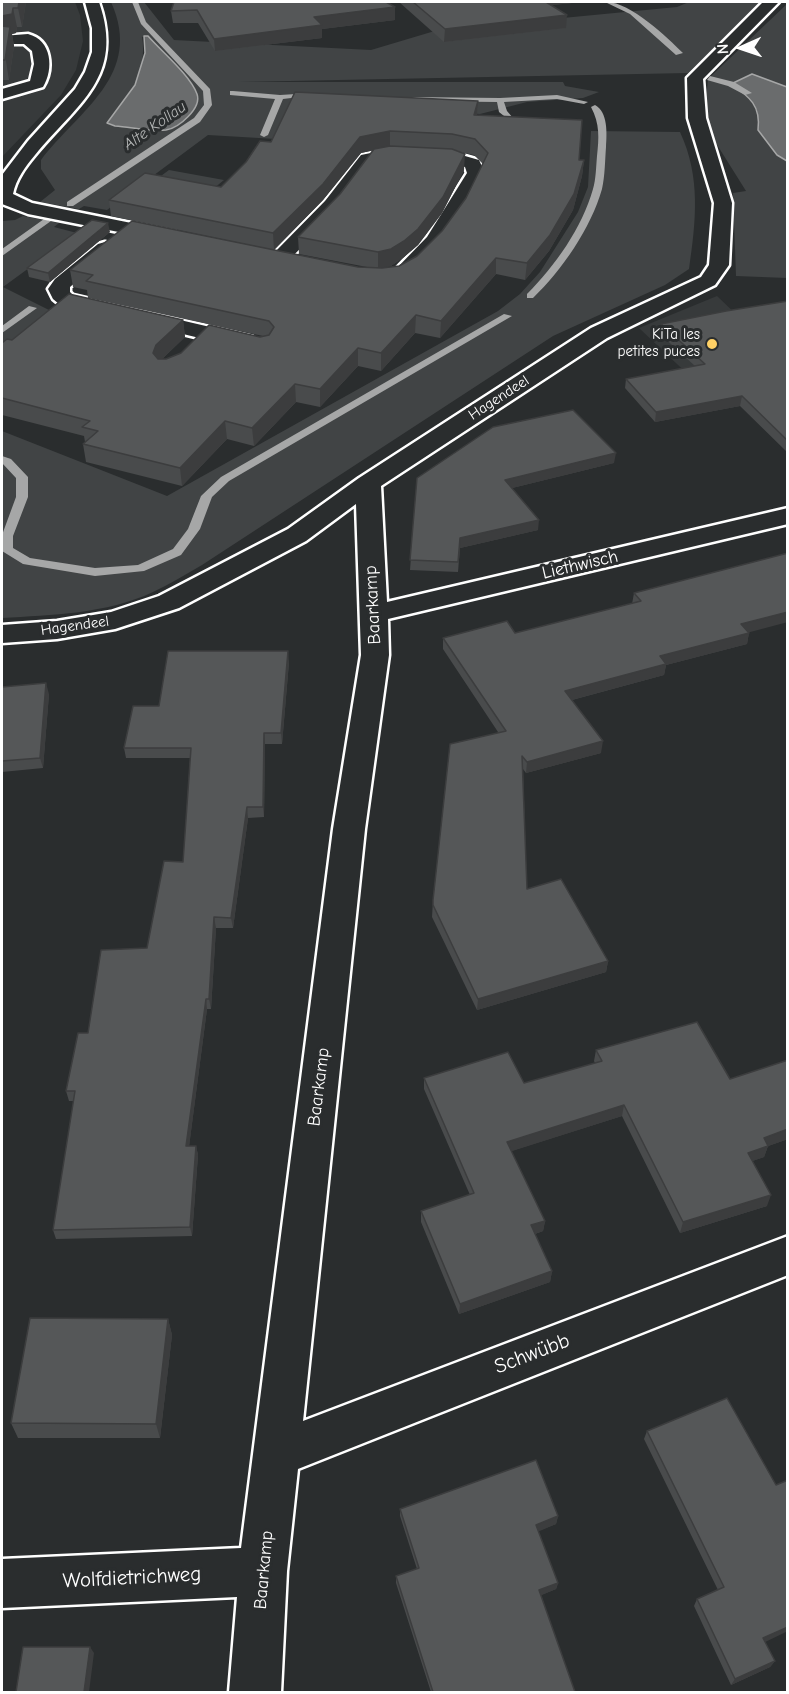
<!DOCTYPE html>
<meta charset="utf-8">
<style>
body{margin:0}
#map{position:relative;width:789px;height:1694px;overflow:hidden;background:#2a2d2e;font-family:"Comic Neue",sans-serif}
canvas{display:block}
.frame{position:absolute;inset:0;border:3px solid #fff;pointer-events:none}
.north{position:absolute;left:711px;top:18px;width:60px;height:60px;-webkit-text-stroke:4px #2a2d2e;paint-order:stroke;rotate:267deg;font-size:16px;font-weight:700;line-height:24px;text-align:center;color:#fff}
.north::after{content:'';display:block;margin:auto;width:21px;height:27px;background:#fff;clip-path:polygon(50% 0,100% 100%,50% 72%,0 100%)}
</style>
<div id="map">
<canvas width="789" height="1694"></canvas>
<div class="frame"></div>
<div class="north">N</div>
</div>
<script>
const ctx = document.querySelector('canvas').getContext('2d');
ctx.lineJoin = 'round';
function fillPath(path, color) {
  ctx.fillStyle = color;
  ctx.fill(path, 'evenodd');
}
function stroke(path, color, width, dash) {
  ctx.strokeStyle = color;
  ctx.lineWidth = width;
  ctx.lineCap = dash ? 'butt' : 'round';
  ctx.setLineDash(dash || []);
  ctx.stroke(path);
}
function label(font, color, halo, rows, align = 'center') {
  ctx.font = font + ' "Comic Neue",sans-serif';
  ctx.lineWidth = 6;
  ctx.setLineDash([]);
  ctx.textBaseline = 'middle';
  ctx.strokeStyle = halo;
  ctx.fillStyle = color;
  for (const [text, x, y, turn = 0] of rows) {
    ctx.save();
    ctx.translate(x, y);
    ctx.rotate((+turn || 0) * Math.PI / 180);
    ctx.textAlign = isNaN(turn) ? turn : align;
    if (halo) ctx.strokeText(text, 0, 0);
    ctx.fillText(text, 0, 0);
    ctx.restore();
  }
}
fillPath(new Path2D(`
 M2,2H75L80,15L83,41L76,70L61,95L2,157Z
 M717,296L784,360L696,382L639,328Z`), '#373a3b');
fillPath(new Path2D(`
 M111,2H144L174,40L371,50L438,30L677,7L689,2H762L688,73L239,82H563L565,86L599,92L583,98L527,102L480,114L292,106L276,139L208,135L107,210L84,206L79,209L40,202L55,190L41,169V160C79,110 144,75 111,2ZM147,36L193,88C204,106 185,126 167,130C154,133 129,127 115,126C128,98 148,69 142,37Z
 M787,4V87L752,74L749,96L777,154L787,161V278L736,276L733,193L746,191L704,124L708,79Z
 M591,131L680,132C701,177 696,221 689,269L665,285L553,336L202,565C186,574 170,584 153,592C106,614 52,615 2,618V431L167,496L498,311L520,294L540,272L578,212L588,187Z
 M169,170L224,180L202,198L146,187Z
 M23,216L59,223L54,227L77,233L3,287L53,312L2,353V221L15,220Z`), '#414445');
const water = new Path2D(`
 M144,36H148C162,52 190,75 197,94C202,108 179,128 166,130C150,132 131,127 115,126L107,123L135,85L145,53Z
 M752,74L787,87V161L777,155L758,130C761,106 750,97 731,84Z`);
fillPath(water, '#6a6c6d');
stroke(water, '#a6a7a7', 1.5);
fillPath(new Path2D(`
 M132,2H138L146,22L210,89L212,105L200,122L73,206H67V202L194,118L204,105L203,91L141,24Z
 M605,2C628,0 667,37 683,53L676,55L630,14Z
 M710,76L734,82L752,93L745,95L728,86L707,80Z
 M233,91L280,95L312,93L316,95L283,99L268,135L264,137L260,135L275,99L230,95V91Z
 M557,95L588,102L584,104L557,99L504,102L507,111L513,118L509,120L499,112L497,102L411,101L407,99L411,97L500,98Z
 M595,105C608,112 607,133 606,147C605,160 605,176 602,189C591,228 562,270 533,298H527V294C555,266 582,228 593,189C596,179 596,167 597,156C599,138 600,124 591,107Z
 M44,219L51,221L2,256V249Z
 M29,306L37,308L2,333V326Z
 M504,314L512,316L229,481L212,497L200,529L181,555L144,571L95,576L23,564L2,551V535L16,497V478L2,463V456L11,459L28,477V497L13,536V548L30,558L95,568L138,565L173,549L188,529L201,496L221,477Z`), '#a6a7a7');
const minor = new Path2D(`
 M85,2H99C125,77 78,103 35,155C25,167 16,179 13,194L32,203L176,232L179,236L176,240L169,242L28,214L2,204V175L28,141L75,89L85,72L92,52V28Z
 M763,2H779L703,79L706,118L732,203L729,265L715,285L607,338L381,486L387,602L788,508V524L388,619L389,655L365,829L303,1421L788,1236V1275L298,1469L287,1571L281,1692H229L237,1597L2,1608V1559L241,1548L333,829L361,655L356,504L306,541L179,608L115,629L57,639L2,643V625L57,621L111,612L159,596L288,529L359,478L591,328L701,277L709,265L714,203L688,118L687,78Z
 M28,34C52,40 54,69 43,87L2,99V89L30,81L34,64L32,51L24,44H2V36Z
 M390,149L451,152L479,160L485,173C471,199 437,264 411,275C406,278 402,277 397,275L394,271L427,237L467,173L465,167C437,158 402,157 373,163L339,209L287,262H273L270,258L273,254L325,201L361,155Z
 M105,242L112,244L115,248L70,287V292L73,295L253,337L256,342L253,347L245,349L59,304L53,299L48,289L55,279L98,244Z`);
stroke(minor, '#fff', 5);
fillPath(minor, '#2a2d2e');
fillPath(new Path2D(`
 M2,2H26L22,27H17L16,33L12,34L14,46L9,80H2Z
 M174,2L395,20L322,29V38L215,51L198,23H173L171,11Z
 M399,2H582L551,5L566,28L444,42Z
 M478,101L477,115L579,160H584L582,176L573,210L549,251L525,280L496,274L440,338L415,333L381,371L358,366L320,407L296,402L254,446L227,439L182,486L86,462L83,444L85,442L84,436L2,415V343L12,340L183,320L185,337L162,359H166L263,336L88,298L87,290L73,287L70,270L358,267L372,268L299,254L298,237L340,194L374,150L361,153L323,200L274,250L111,216L109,200L221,187L271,142ZM455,151L474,155L483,164L466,198L442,231L417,256L399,266L380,268L391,266L404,257L418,245L442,213L464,170Z
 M110,232L50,282L29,277L27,268Z
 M788,301V453L740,406L655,422L625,388L626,379L695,366L660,334L661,324Z
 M614,463L512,488L538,530L460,548L458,572L410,570L417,478Z
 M634,593L749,632L747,644L666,665L664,675L572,700L601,753L526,773L523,769L527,889L608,961L606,972L477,1010L432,917L433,900L498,732L443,649V638L515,633L632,604Z
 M289,662L282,744H265L264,817L248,818L233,928H216L211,1009H207L189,1146H196L198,1155L192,1236L56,1239L53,1230L74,1101H69L66,1091L88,1033L147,948L183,862L190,758H126L124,748L159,706Z
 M2,687L49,694L43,768L2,772Z
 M596,1050L730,1079L788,1060V1139L768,1146L764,1157L752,1161L767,1206L680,1233L622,1116L511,1151L545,1221L543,1231L535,1234L552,1271L550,1282L459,1314L421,1222V1211L470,1195L424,1089V1078L524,1083L595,1063L594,1061Z
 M168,1319L172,1335L160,1438H18L11,1423Z
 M647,1431L765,1642L775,1661L770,1667L731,1685L694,1606L697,1599L718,1590L644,1439Z
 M400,1509L558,1516L556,1524L538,1531L558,1583L556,1589L541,1595L575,1692H431L396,1583V1576L417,1569L400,1516Z`), '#494b4c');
fillPath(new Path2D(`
 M19,2H26L22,27L18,8Z
 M535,2H582L535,7Z
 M395,7V20L322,29V38L215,51L214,39L314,17Z
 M13,8L17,27L16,33L12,34L14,46L9,80L2,36V16Z
 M567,15L566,28L444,42L445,29Z
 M478,101L477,116L474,115Z
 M390,131V147L361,153L323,200L274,250L273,233L360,137Z
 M465,154L464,170L442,213L418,245L404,257L391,266L378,269V252Z
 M584,160L582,176L573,210L549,251L525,280L527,263Z
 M108,223L110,232L50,282L48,273Z
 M496,258V274L440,338L441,321Z
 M416,315L415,333L381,371V353Z
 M183,320L185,337L158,363L153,353L156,345Z
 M358,348V366L320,407V389Z
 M295,384L296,402L254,446L252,428Z
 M742,396L740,406L655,422L656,412Z
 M225,421L227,439L182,486L180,468Z
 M616,453L614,463L504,490L505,480Z
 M539,520L538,530L460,548L458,572L460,538Z
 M788,612V622L739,635L741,624Z
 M749,633L747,644L666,665L664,675L564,702L565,691L660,656Z
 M288,651L289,662L282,744L281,733Z
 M46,683L49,694L43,768L40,758Z
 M264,733L265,744L264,817L263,807Z
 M603,741L601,753L526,773L527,762Z
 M247,807L248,818L233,928L231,918Z
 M214,917L216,928L211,1009L209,999Z
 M608,961L606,972L477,1010L478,999Z
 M206,999L207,1009L188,1155L186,1146Z
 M624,1105L622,1116L506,1153L507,1142Z
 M788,1129V1139L760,1149L764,1138Z
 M196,1146L198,1155L192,1236L190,1227Z
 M768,1146L764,1157L744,1164L748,1153Z
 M771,1195L767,1206L680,1233L683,1222Z
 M545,1221L543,1231L529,1236L531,1225Z
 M552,1271L550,1282L459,1314L460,1304Z
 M168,1319L172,1335L160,1438L156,1424Z
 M558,1516L556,1524L535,1533L536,1525Z
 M558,1583L556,1589L537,1597L539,1590Z
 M788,1627V1631L759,1645L763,1638Z
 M90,1647L94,1653L89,1692H84Z
 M775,1661L770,1667L731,1685L735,1679Z`), '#3c3d3e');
const building = new Path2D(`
 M2,2H19L18,8H13L12,14L2,16Z
 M174,2H386L395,7L314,17L322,25L214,39L197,10L171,11Z
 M413,2H546L567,15L445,29Z
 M2,26L10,27L5,60H2Z
 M295,92L478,101L474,115L582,120L579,160H584L574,194L550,235L527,263L496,258L441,321L416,315L381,353L358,348L320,389L295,384L252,428L225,421L180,468L83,444L98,431L82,427L90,421L2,398V343L7,339L12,340L69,294L183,320L156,345L153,353L158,359H166L181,353L209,325L260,337L269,335L274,327L269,321L86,281L93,275L70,270L132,221L358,267L382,268L399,266L417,256L442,231L466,198L488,153L475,139L452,134L390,131L360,137L323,184L273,233L109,200L145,173L221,187L246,162L260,141L271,142Z
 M390,146L452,149L465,154L443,197L418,229L404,241L391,249L378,252L298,237L340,194L374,149Z
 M92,220L108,223L48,273L27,268Z
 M788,301V441L742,396L656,412L626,379L705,364L661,324L726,311Z
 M573,410L616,453L505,480L539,520L460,538L458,562L410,560L417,478L493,427Z
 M788,553V612L741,624L749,633L660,656L666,664L565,691L603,741L527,762L522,756L527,889L561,879L608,961L478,999L433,905V900L450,744L506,731L443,638L507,621L515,633L641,601L634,593Z
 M168,651H288L281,733H264L263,807H247L231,918L214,917L209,999H206L186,1146H196L190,1227L53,1230L75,1091H66L78,1033H88L101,950L147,948L164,861L183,862L191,748H124L133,706H159Z
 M46,683L40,758L2,761V687Z
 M697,1022L730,1079L788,1060V1129L764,1138L768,1146L748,1153L771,1195L683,1222L624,1105L507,1142L545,1221L531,1225L552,1271L460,1304L421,1211L474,1193L424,1078L508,1052L524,1083L602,1061L596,1050Z
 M30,1318L168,1319L156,1424L11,1423Z
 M727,1398L776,1485L788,1480V1627L763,1638L775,1661L735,1679L697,1599L724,1587L647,1431Z
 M536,1460L558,1516L536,1525L558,1583L539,1590L575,1692H433L396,1576L419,1568L400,1509Z
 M23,1647H90L84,1692H16Z`);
fillPath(building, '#555758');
stroke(building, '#3c3d3e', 1.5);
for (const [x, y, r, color] of [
 [712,344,6,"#ffd166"]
]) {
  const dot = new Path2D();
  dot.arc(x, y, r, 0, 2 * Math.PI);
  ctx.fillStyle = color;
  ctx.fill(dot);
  stroke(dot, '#2a2d2e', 2);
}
label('15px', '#fff', '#2a2d2e', [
 ["KiTa les",700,335],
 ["petites puces",700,352]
], 'right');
label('15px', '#fff', '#2a2d2e', [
 ["Hagendeel",499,398,-33],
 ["Hagendeel",75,626,-8]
]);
label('italic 16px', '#b4b6b6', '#2a2d2e', [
 ["Alte Kollau",155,126,-35]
]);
label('18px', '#fff', '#2a2d2e', [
 ["Liethwisch",580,565,-13],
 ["Baarkamp",373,605,-93],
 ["Baarkamp",319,1087,-83],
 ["Baarkamp",264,1570,-85]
]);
label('21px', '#fff', '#2a2d2e', [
 ["Schwübb",532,1354,-21],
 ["Wolfdietrichweg",132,1578,-3]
]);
</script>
